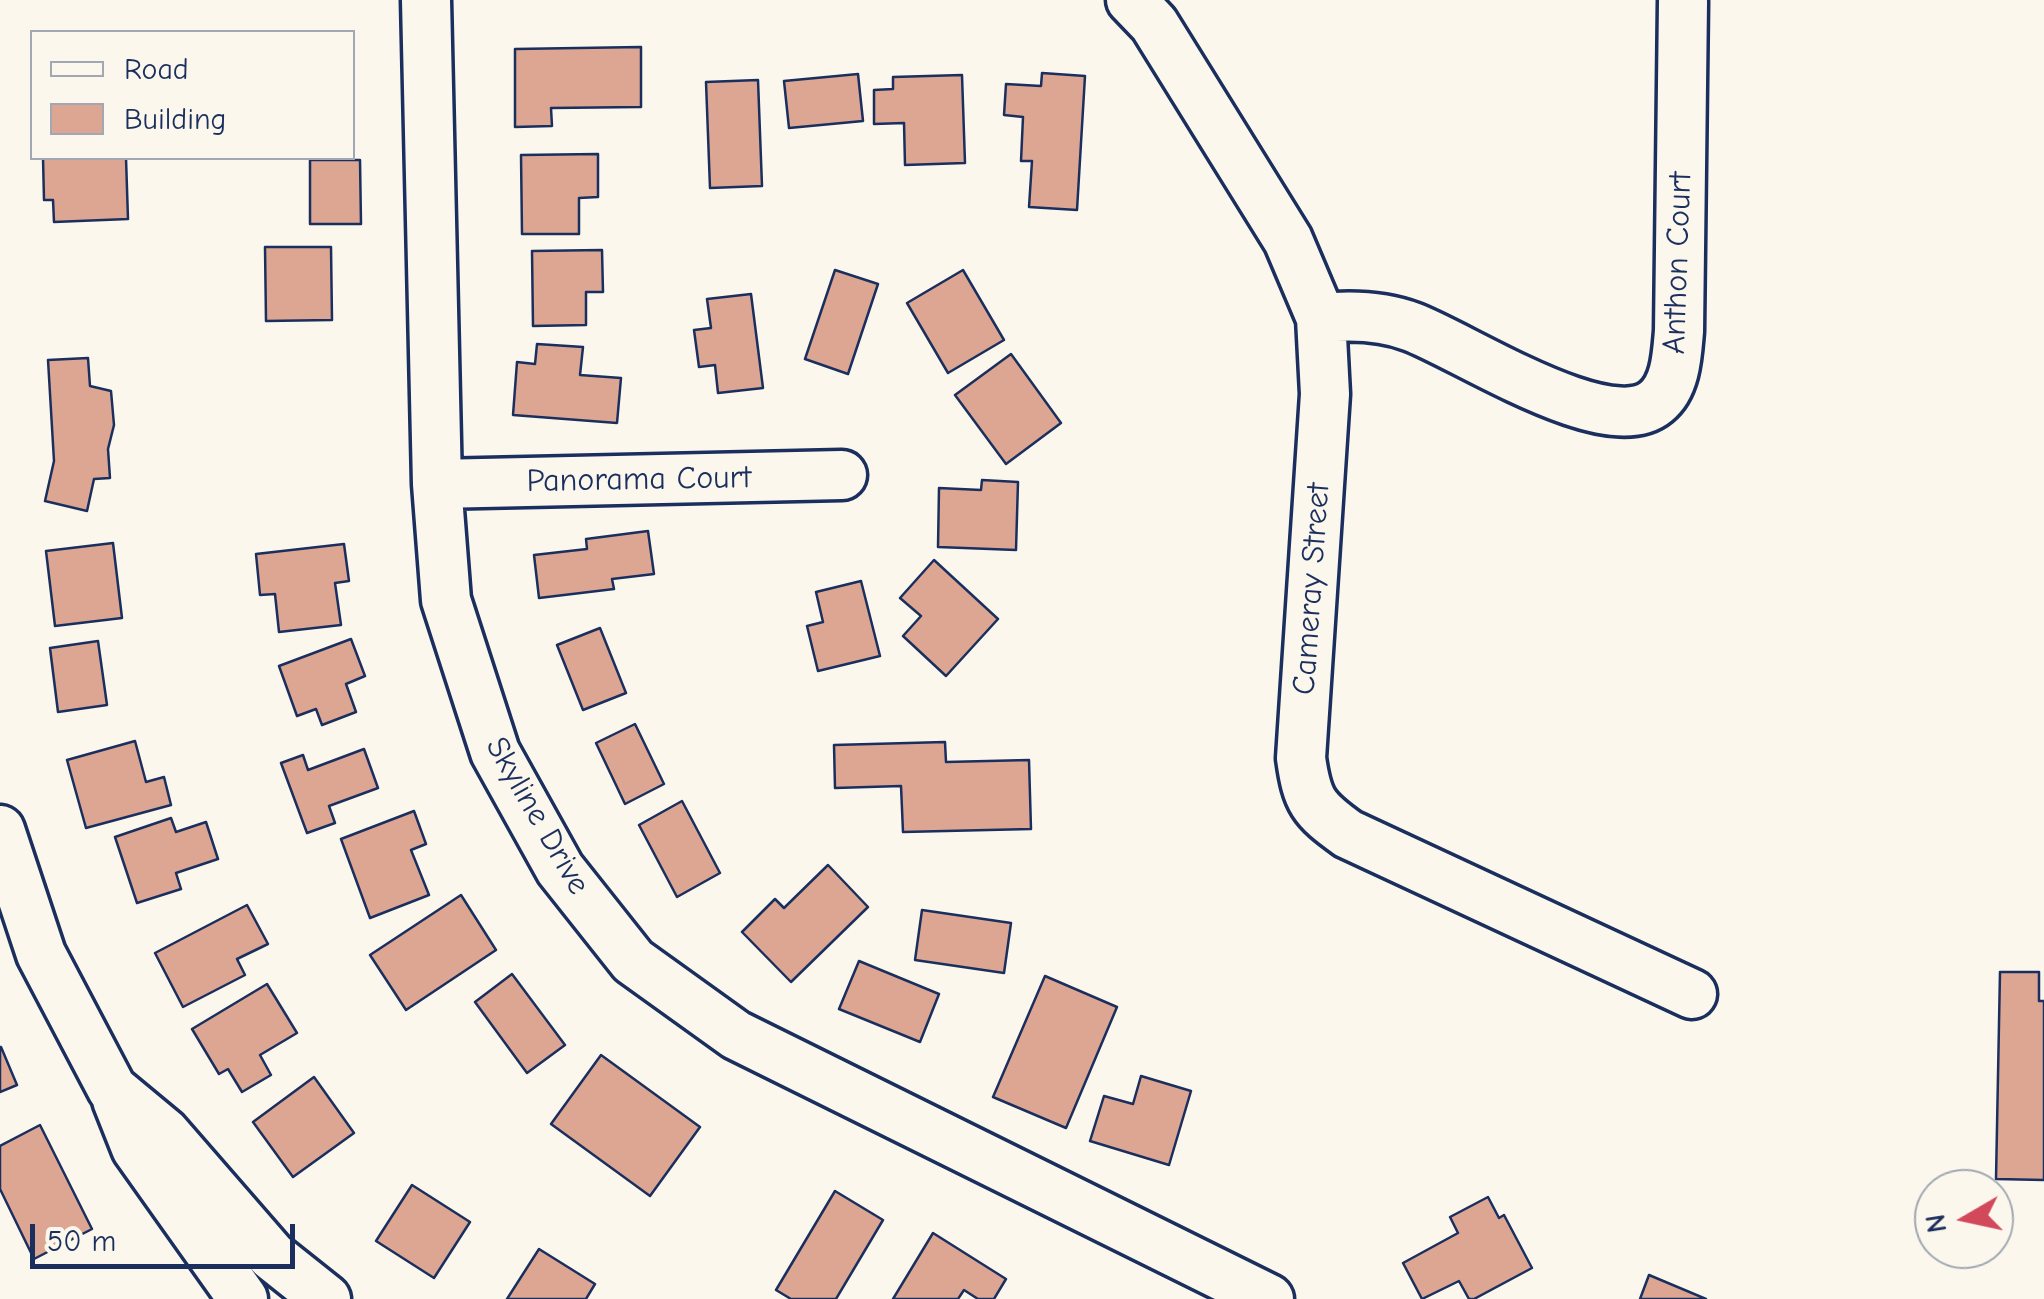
<!DOCTYPE html>
<style>
body{margin:0}
#map{position:relative;width:2044px;height:1299px;overflow:hidden;background:#fbf7ec;font-family:"Comic Neue",sans-serif}
canvas{display:block}
.legend{position:absolute;left:30px;top:30px;width:325px;height:130px;box-sizing:border-box;background:#fbf7ec;border:2px solid #a1a7b3;margin:0;padding:12px 18px;list-style:none;font-size:30px;color:#1b2f5e}
.legend li{display:flex;align-items:center;gap:20px;height:50px}
.legend b{width:50px;border:2px solid #a1a7b3}
.north{position:absolute;left:1914px;top:1169px;width:100px;height:100px;box-sizing:border-box;background:#fbf7ec;border:2px solid #a1a7b3;border-radius:50%;rotate:261deg;font-size:28px;font-weight:700;line-height:40px;text-align:center;color:#1b2f5e}
.north::after{content:'';display:block;margin:auto;width:35px;height:45px;background:#d1495b;clip-path:polygon(50% 0,100% 100%,50% 72%,0 100%)}
.scale{position:absolute;left:30px;top:1224px;width:265px;height:45px;box-sizing:border-box;border:5px solid #1b2f5e;border-top:0;padding-left:12px;font-size:30px;line-height:35px;white-space:nowrap;color:#1b2f5e;-webkit-text-stroke:8px #fbf7ec;paint-order:stroke}
</style>
<div id="map">
<canvas width="2044" height="1299"></canvas>
<ul class="legend">
<li><b style="height:12px;background:#fbf7ec"></b>Road</li>
<li><b style="height:28px;background:#dca693"></b>Building</li>
</ul>
<div class="north">N</div>
<div class="scale">50 m</div>
</div>
<script>
const ctx = document.querySelector('canvas').getContext('2d');
ctx.lineJoin = 'round';
function fillPath(path, color) {
  ctx.fillStyle = color;
  ctx.fill(path, 'evenodd');
}
function stroke(path, color, width, dash) {
  ctx.strokeStyle = color;
  ctx.lineWidth = width;
  ctx.lineCap = dash ? 'butt' : 'round';
  ctx.setLineDash(dash || []);
  ctx.stroke(path);
}
function label(font, color, halo, rows, align = 'center') {
  ctx.font = font + ' "Comic Neue",sans-serif';
  ctx.lineWidth = 8;
  ctx.setLineDash([]);
  ctx.textBaseline = 'middle';
  ctx.strokeStyle = halo;
  ctx.fillStyle = color;
  for (const [text, x, y, turn = 0] of rows) {
    ctx.save();
    ctx.translate(x, y);
    ctx.rotate((+turn || 0) * Math.PI / 180);
    ctx.textAlign = isNaN(turn) ? turn : align;
    if (halo) ctx.strokeText(text, 0, 0);
    ctx.fillText(text, 0, 0);
    ctx.restore();
  }
}
const building = new Path2D(`
 M641,47V107L551,108L552,126L515,127V49Z
 M1042,73L1085,76L1077,210L1029,207L1032,161H1021L1023,117L1004,115L1006,84L1041,86Z
 M858,74L863,121L789,128L784,81Z
 M962,75L965,163L905,165L904,123L874,124V90L893,89V77Z
 M758,80L762,186L710,188L706,82Z
 M598,154V197L579,198V234H522L521,155Z
 M43,158H126L128,219L54,222L53,200H44Z
 M310,160H360L361,224H310Z
 M265,247H331L332,320L266,321Z
 M602,250L603,292H586V325L533,326L532,251Z
 M835,270L878,284L848,374L805,359Z
 M963,270L1004,340L948,373L907,303Z
 M751,294L763,388L718,393L715,365L699,367L694,330L711,328L707,299Z
 M537,344L583,347L580,375L621,378L617,423L513,415L517,362L535,364Z
 M1011,354L1061,423L1006,464L955,395Z
 M88,358L90,386L111,391L114,425L108,449L110,478L94,479L87,511L45,501L54,461L48,360Z
 M982,480L1018,482L1016,550L938,547L939,488L981,490Z
 M648,531L654,574L612,579L614,589L539,598L534,555L587,549L586,539Z
 M113,543L122,618L55,626L46,551Z
 M344,544L349,581L335,583L341,625L279,632L275,594L260,595L256,554Z
 M934,560L998,619L946,676L903,636L921,616L900,598Z
 M861,581L880,656L818,671L807,626L823,622L816,592Z
 M600,628L626,693L583,710L557,645Z
 M351,639L365,676L346,684L356,712L322,725L316,709L297,716L279,666Z
 M98,641L107,705L58,712L50,648Z
 M635,724L664,784L625,804L596,743Z
 M135,741L146,782L164,777L171,805L86,828L67,760Z
 M945,742L946,762L1029,760L1031,829L903,832L901,786L835,788L834,745Z
 M364,749L378,788L329,806L335,823L307,833L281,763L303,755L308,770Z
 M682,801L720,873L677,897L639,825Z
 M414,811L426,844L411,850L429,895L370,918L341,839Z
 M171,818L176,832L206,822L218,859L176,873L181,889L137,903L115,837Z
 M828,865L868,907L791,982L742,932L775,899L784,908Z
 M461,895L496,950L406,1010L370,955Z
 M247,905L268,944L237,959L245,975L183,1007L155,953Z
 M922,910L1011,923L1004,973L915,960Z
 M859,961L939,994L920,1042L839,1009Z
 M2000,972H2039V1001H2044V1180L1996,1179Z
 M512,974L565,1045L527,1073L475,1002Z
 M1045,976L1117,1007L1066,1128L993,1097Z
 M267,984L297,1033L260,1055L271,1075L242,1092L228,1069L219,1074L192,1029Z
 M1,1047L17,1085L0,1092V1047Z
 M601,1055L700,1127L650,1196L551,1124Z
 M1141,1076L1191,1091L1169,1165L1090,1141L1104,1096L1133,1104Z
 M314,1077L354,1133L293,1177L253,1122Z
 M40,1125L92,1229L34,1259L0,1189V1146Z
 M412,1185L470,1222L434,1278L376,1241Z
 M835,1191L883,1220L836,1299H791L776,1290Z
 M1488,1197L1499,1218L1504,1215L1532,1268L1474,1299H1469L1459,1281L1422,1299L1403,1263L1458,1233L1450,1217Z
 M933,1233L1006,1279L994,1299H978L964,1290L958,1299H893Z
 M539,1249L595,1284L586,1299H507Z
 M1649,1275L1706,1299H1640Z`);
fillPath(building, '#dca693');
stroke(building, '#1b2f5e', 2.5);
const minor = new Path2D(`
 M426,0L437,484L446,600L495,752L560,869L633,961L736,1035L1269,1299
 M1131,0L1154,24L1288,240L1321,318L1325,394L1301,758C1307,801 1313,809 1348,834L1692,994
 M1321,318C1351,315 1383,316 1412,327C1463,346 1608,442 1656,402C1676,386 1677,354 1679,331L1683,2
 M437,484L842,475
 M0,830L41,954L112,1089L165,1133L272,1256L326,1299
 M117,1100L136,1148L243,1299`);
stroke(minor, '#1b2f5e', 55);
stroke(minor, '#fbf7ec', 48);
label('32px', '#1b2f5e', '#fbf7ec', [
 ["Anthon Court",1678,263,-88],
 ["Panorama Court",639,480,-1],
 ["Cameray Street",1312,589,-86],
 ["Skyline Drive",537,816,60]
]);
</script>
